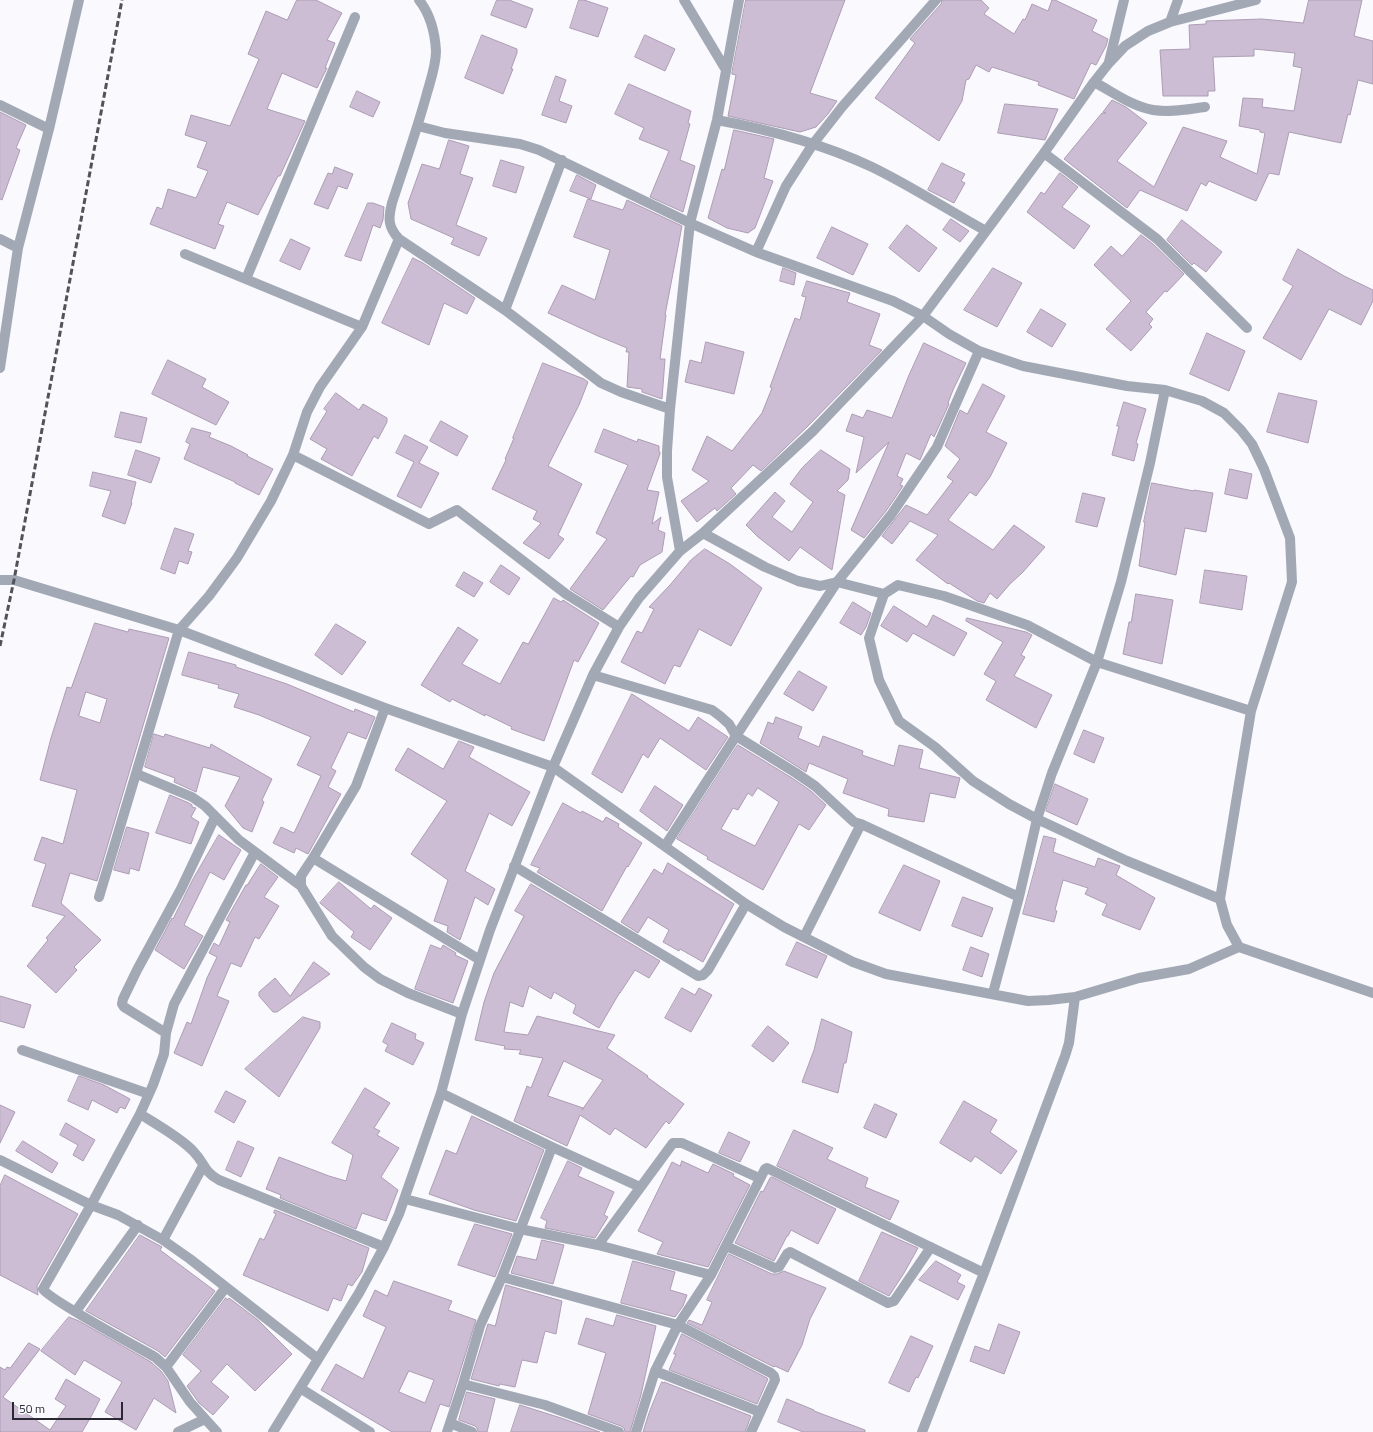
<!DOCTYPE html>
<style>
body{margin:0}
#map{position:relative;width:1373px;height:1432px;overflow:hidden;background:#f9f9fe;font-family:"Titillium Web",sans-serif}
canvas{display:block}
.scale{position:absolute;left:12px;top:1402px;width:111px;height:18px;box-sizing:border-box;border:2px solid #2a2933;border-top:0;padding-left:5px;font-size:12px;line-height:14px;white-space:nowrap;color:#2a2933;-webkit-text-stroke:3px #f9f9fe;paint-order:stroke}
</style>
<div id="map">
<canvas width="1373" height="1432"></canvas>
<div class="scale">50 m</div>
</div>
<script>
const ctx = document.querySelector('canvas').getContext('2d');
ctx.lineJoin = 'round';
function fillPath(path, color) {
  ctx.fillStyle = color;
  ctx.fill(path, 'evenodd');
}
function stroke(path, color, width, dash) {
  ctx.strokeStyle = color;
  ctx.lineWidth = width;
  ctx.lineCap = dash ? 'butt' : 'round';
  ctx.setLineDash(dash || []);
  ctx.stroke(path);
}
const building = new Path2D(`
 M297,0H316L342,13L327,40L335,43L325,68H327L317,88L282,73L267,109L305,121L280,176H278L258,215L227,202L218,224L224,226L215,249L150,224L157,207L162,209L168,189L196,198L208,171L197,167L207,142L185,135L191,115L230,126L259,59L248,54L266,11L287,20Z
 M497,0H509L533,9L526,28L491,15Z
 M579,0H584L608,8L598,37L570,28Z
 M746,0H845L810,93L837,101L828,114L816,127L800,132L728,116L736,75L732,74Z
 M942,0H981L989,8L984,14L1014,34L1023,19L1025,20L1032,4L1048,11L1052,0H1055L1097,20L1092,31L1108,39L1106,46L1096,65L1091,63L1074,99L1038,85L1039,82L992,67L989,72L976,65L969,79L966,80L962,101L939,141L875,98L915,43L910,39L941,4Z
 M1309,0H1362L1354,36L1373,41V84L1358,80L1350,115L1348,114L1341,143L1289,132L1279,175L1269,173L1256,201L1209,181L1206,186L1201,183L1187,211L1140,190L1127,208L1064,159L1102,113H1106L1103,112L1112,100L1126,107L1147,123L1117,161L1154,187L1183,127L1227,141L1220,157L1257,174L1265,133L1260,132V130L1239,126L1243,98L1263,99L1262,107L1294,111L1302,68L1293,66L1295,53L1254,49V56L1213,57L1215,91H1208V96H1163L1160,50L1190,49L1189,25L1206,24V21L1262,19L1303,23Z
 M482,35L517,49V53L511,69H513L503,94L465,78Z
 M645,35L675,49L665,71L635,57Z
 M556,76L566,80L559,101L572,106L566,123L542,115Z
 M629,84L691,111L688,123L690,124L680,160L695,166L683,212L650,197L669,151L639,139L644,128L615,114Z
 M357,91L380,102L373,117L350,107Z
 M1005,104L1058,109L1045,140L998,133Z
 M0,112L26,125L16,148L20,150L2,200L0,199Z
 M734,130L774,139L764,178L773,181L755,228L748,233L727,228L708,218L722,169L724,170Z
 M449,140L469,146L460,174L473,178L456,225L487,238L479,256L451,244L454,238L411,219L408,203L422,164L439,169Z
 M501,160L524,167L516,193L493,186Z
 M942,163L965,174L961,181L965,183L954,203L928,190Z
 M335,167L353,174L347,189L338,186L328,209L314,204L328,173L332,174Z
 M1060,173L1078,187L1062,207L1090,226L1074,249L1027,212L1041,192L1044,194Z
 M577,175L596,185L591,199L570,191Z
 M588,199L623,210L627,200L682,226L665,315H666L660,359H665L662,399L642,392V389L627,387L629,352H626L627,348L598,336L548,313L562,285L595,300L610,250L574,237Z
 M368,203H373L384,207L383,220L380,228L373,225L361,261L345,256Z
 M951,219L969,231L960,242L943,230Z
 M1182,220L1222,252L1206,272L1194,263L1192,265L1167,240Z
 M907,225L937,248L919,272L889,248Z
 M832,227L868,244L853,275L817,258Z
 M1141,235L1153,244L1184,274L1167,292L1165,291L1146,312L1153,319L1149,324L1152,327L1131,351L1106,329L1131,301L1094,265L1111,246L1122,256Z
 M291,239L310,248L300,270L280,261Z
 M1298,249L1344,276L1373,290V301L1361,325L1329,309L1301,360L1263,338L1293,286L1283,280Z
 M413,258L423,263L475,298L467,314L444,303L429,345L382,323Z
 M783,268L796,273L794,285L780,281Z
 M993,268L1022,283L997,327L964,310Z
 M807,281L850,293L847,302L880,314L869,345L882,350L808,426L761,471L753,465L731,488L736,494L717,511L715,508L697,522L681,501L709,481L692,470L707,436L732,451L762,413L772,388L770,387L795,318L800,320L806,297L802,296Z
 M1041,309L1066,324L1052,347L1027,332Z
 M1207,333L1245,351L1229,391L1190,374Z
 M706,342L744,352L734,394L685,382L690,360L701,363Z
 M924,343L966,363L953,390L948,403L949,404L934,437L931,434L920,460L906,453L897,476L903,479L900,485L903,486L886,511L864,538L851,530L889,442L856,473L864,437L846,431L852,414L863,418L867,410L892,418L909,375Z
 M168,360L206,379L202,387L229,402L216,425L152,394Z
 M543,363L584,379L588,382L579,405L548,466L582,484L558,535L564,539L549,559L523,543L541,523L533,519L537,511L492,489L506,460L505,459L514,438H513Z
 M983,384L1005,396L986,432L1007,443L990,477L976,496L970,492L948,520L993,550L1014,525L1045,547L1023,572L1010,584L997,599L990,593L984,603L977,601L949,583L948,584L916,560L938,535L910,521L892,544L882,536L906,505L927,515L953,481L947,477L960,459L945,446L960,410L967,414Z
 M336,393L359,410L363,404L387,418V422L378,439L374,436L352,476L321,459L327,449L310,439L327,411L324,409Z
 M1279,393L1317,401L1308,443L1267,432Z
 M1124,402L1146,409L1136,443L1138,444L1134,461L1112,455L1119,426H1117Z
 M121,412L147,418L141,443L115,437Z
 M441,421L468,436L457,456L430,441Z
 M192,428L211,433L209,437L231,446L248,455L247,456L273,469L259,495L235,483V482L184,459L190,444L186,442Z
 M604,429L637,442L638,439L659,446V452H660V454L647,490L659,492L652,524L661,517L658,530L665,533L662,552L640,565L633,577L631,576L603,610L570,589L607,539L596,533L628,465L595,452Z
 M405,435L428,447L419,463L439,473L421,508L397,496L414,462L396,453Z
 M136,450L160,458L151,483L128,475Z
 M821,450L850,469L848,480L837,491L845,495L832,570L800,547L789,561L758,537L746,525L775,492L785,501L772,517L792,532L813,502L790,484L802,468Z
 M1230,469L1252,474L1247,499L1225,494Z
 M93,472L136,482L131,503H132L125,524L102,516L111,491L90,486Z
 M1152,483L1194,491V490L1213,493L1206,532L1185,528L1176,575L1139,566L1145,522H1144Z
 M1083,493L1105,498L1097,527L1076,522Z
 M175,528L194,534L188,551L192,552L188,564L179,561L175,574L161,569Z
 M705,549L730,564L762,588L731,646L699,629L680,667L674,665L665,684L621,662L637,631L642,633L654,609L649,607L670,585L691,560Z
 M501,565L520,578L509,595L490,582Z
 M1205,570L1247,576L1242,610L1200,603Z
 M464,572L483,583L474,597L456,586Z
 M1136,594L1173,600L1162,664L1123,654L1129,622H1131Z
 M554,598L561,602L563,600L599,623L578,662L574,660L544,741L511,729L512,727L485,714V716L452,699L450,702L421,685L458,627L478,640L462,664L500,684L523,642L528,644Z
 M853,602L871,613L866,627L861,635L840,623Z
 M894,606L927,627L933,615L967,633L954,656L913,633L907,642L881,626Z
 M967,618L1026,632L1032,635L1021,655L1025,657L1014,676L1052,695L1036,728L986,700L996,681L984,674L1003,642L966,621Z
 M95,623L128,632L129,629L169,638L97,881L70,873L61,903L101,940L74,967L77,970L56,993L27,966L48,940L46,938L65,916L32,906L46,864L34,860L42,837L63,844L77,790L40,780L51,738L67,687L71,688ZM86,692L107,699L100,723L79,716Z
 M336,624L366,642L342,675L315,655Z
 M189,652L236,665V667L287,684L354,712L355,709L375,717L366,739L348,732L331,768L336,771L328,787L341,794L308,854L296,848L294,853L273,843L281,827L294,833L321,776L297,765L311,737L259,715L234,707L239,694L218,688L219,685L182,675Z
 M799,671L827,687L813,711L784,694Z
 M632,694L689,731L698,717L728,737L706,770L660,738L648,758L643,754L622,793L592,774Z
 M776,717L802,727L798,738L819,747L823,736L863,751L862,755L894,766L899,745L923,750L919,768L960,778L955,798L930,793L924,822L888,816L889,809L843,793L848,779L809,763L806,772L760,743L768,722L773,724Z
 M1084,730L1104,738L1094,763L1074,754Z
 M154,734L164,737L165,734L210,748L211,744L272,779L262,800L264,802L252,832L243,828L225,806L240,777L203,767L196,792L174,782L175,778L145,767Z
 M459,741L474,747L469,757L530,792L512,826L489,813L465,871L495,889L488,905L475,897L460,940L447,932L448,926L434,921L448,880L411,854L447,801L395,770L408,748L443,769Z
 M738,745L792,778L811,791L826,805L809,830L799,824L763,890L707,859L708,857L677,839ZM758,788L779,802L755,846L721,829L733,808L738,810L748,793L752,796Z
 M1055,784L1088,799L1077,825L1046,811Z
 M655,786L683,805L667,831L640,811Z
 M170,795L189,803L192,805V807L196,808L191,817L199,822L191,844L156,833Z
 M563,803L581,813L582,811L603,822L606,817L619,824L618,827L642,843L628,867L627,866L602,911L537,872L540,868L531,865Z
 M127,827L149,833L139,871L130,868L129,874L114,870Z
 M219,835L241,850L224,880L210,872L184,925L203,936L184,969L155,950L172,918L173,919L193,879Z
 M1044,836L1056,839L1053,852L1095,867L1098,858L1120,866L1116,875L1155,898L1140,930L1102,915L1107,904L1085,894L1088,888L1063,880L1055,910L1057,911L1054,922L1023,914Z
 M668,863L734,904L703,962L680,949L679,951L663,942L669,930L648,917L638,933L621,922L654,869L662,874Z
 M261,864L278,877L264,897L279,906L259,939L255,937L241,967L231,963L217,996L229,1001L202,1066L174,1053L187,1022L191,1024L207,978L217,957L209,953L214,943L219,946L230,922L226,920L246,885H247Z
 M904,865L940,881L920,931L879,913Z
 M339,882L371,909L374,905L392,918L370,950L351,937L354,932L320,903Z
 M531,884L660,961L649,978L635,970L620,993V992L599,1028L573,1013L576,1005L554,992L551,999L529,986L523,1007L510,1002L504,1032L528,1035L537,1016L615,1035L607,1048L648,1076L647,1077L684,1104L669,1124L666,1121L646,1148L615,1128L610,1135L580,1115L567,1146L514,1121L527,1086L531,1088L543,1058L519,1054L521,1050L504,1049L505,1046L475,1040L484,1002L494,973L524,916L515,911ZM564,1061L603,1080L582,1110L583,1108L548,1096Z
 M963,897L993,908L982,937L952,926Z
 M797,942L827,956L817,978L786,965Z
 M431,945L441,949L443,945L456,953L455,955L468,961L453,1003L415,989Z
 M971,947L989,954L982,977L963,970Z
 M314,962L330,974L277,1012H273L259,996V992L275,978L290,996Z
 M682,988L695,995L699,988L712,995L691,1032L665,1018Z
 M0,996L31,1005L24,1028L0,1021Z
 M303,1017L320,1022V1028L279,1097L245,1069Z
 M822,1019L852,1032L846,1063H844L838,1093L802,1082L814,1050Z
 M392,1023L416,1034L415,1039L424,1043L413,1065L385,1051L388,1045L383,1042Z
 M768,1026L789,1043L773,1062L752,1046Z
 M79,1076L104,1085L130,1099L125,1109L120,1107L117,1113L92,1100L88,1110L68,1101Z
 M365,1088L390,1103L374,1128L380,1131L377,1135L399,1148L381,1177L398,1190L386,1221L362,1213L356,1229L280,1198L281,1195L266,1189L279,1157L329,1176L346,1181L353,1155L332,1143Z
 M226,1091L246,1101L234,1123L215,1112Z
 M964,1101L997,1120L990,1132L1017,1151L1001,1174L975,1156L971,1162L940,1143Z
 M875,1104L897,1114L886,1138L864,1128Z
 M0,1105L15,1112L0,1143Z
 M472,1116L544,1150L516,1221L474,1210L429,1194L446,1150L456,1154Z
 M66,1123L95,1140L83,1161L73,1155L78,1145L60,1135Z
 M794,1130L833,1148L827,1159L868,1178L865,1187L899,1201L890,1220L777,1166Z
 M729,1132L750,1142L740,1162L719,1153Z
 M23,1141L58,1163L52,1173L16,1151Z
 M238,1141L254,1148L241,1177L226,1170Z
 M568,1161L582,1168L578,1176L614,1192L604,1215L608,1217L595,1238L545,1228L547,1221L541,1218Z
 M682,1161L708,1173L713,1164L734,1174L733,1176L750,1185L708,1267L657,1254L663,1242L638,1231L672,1162L680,1166Z
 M5,1175L78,1214L37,1286L38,1295L0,1275V1186Z
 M772,1177L836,1209L818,1244L791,1230L788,1236H787L774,1261L735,1243L761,1191L763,1192L770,1178Z
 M275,1210L369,1248L362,1272L352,1286L348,1284L341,1301L333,1298L328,1311L243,1275L260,1238L264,1240L276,1214L274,1213Z
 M475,1224L512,1234L495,1277L458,1265Z
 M882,1232L918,1248L904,1273L889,1296L859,1281Z
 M140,1235L162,1247L160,1250L215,1291L165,1357L158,1351L86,1311Z
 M542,1240L564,1245L553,1284L511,1273L517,1256L536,1260Z
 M729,1254L772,1274H777L784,1271L826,1288L810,1319L802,1345L788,1372L775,1366L774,1367L687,1323L689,1320L702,1325L712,1302L707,1300Z
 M633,1261L675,1272L670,1290L687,1295L683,1306L675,1317L621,1303Z
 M936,1261L961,1275L957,1282L965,1286L958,1300L919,1280Z
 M394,1281L452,1301L448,1310L476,1320L449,1407L440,1404L430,1432H392L321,1390L336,1364L363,1379L386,1327L363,1316L375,1290L387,1296ZM409,1371L434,1380L425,1403L399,1392Z
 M506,1285L562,1301L556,1334L545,1331L537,1363L522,1360L515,1387L500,1384L499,1386L471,1379L488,1324L495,1326Z
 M226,1298L227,1300L229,1298L258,1320L292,1354L255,1391L227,1364L211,1382L229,1397L213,1415L199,1403L187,1386L201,1371L183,1355Z
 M617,1315L656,1326L641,1395L630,1432H625L624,1428L621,1426L588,1414L606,1353L578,1344L586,1318L613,1326Z
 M69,1317L79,1321L151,1362L161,1371L168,1381L176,1413L154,1398L136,1430L105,1412L122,1382L84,1360L75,1375L41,1351Z
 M999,1324L1020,1332L1004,1374L970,1361L975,1346L989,1351Z
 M682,1334L767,1378L768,1379L757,1404L669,1370L676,1354H674Z
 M911,1336L933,1346L918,1378L916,1377L909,1392L889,1383Z
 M29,1343L40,1349L3,1397L50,1430L66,1406L55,1399L66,1379L100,1399L92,1415L82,1432H0V1367L5,1370L7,1367L10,1368Z
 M662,1382L664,1383V1382L751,1416L745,1432H643L649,1413Z
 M467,1392L495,1399L487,1432H478L477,1428L475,1426L459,1420Z
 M787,1399L814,1410V1411L865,1430V1432H803L778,1422Z
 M520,1405L561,1418L600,1432H511Z`);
fillPath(building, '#ccbcd4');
stroke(building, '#ac9db3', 1);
stroke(new Path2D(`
 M419,0C430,14 435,33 436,51C436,65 431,79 427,93C417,130 404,166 392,203C388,219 388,227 399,239L505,310L601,383L621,392L670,409
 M684,0L726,70
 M1170,22L1178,0
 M1109,62L1124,0
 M1094,82C1113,92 1131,106 1153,110C1170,113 1188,109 1205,107
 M0,105L49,129
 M717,120C771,130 823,144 872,167C911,186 948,210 986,231
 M418,126L445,133L520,144L539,150L690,223L756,252L893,301L923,316L949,334L979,351L1023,366L1127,386L1165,390L1202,401L1224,413L1241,430L1252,444L1264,469L1290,538L1292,582L1251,711L1220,899
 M1044,153L1157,239L1247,328
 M0,239L18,248
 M756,252L786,186L813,144L842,107L936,0
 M185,254L362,327
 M246,279L355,17
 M505,310L562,160
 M0,368L18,248L49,129L79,0
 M293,455L429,524L457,510L566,594L619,627
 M703,533L765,567L798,581L820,586L837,582L884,594
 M680,551L667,477V451L670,409L690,223L717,120L739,0
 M0,580H14L179,630L385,708L553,767L746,904L784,927L853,962L886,974L1028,1001L1049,1000L1075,997
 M593,675L712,710L720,716L729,724L736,736L796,773L815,786L854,822L861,824L1019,897
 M385,708L356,786L313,858L301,876V886L332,936L364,967L380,979L408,993L462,1014
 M1251,711L1097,662L1027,625L944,596L898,585L884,594L869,638L879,680L899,721L935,747L973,781L1009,804L1037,819L1127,861L1220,899L1227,925L1239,947L1373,993
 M137,774L192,797L205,806L239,840L301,886
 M665,846L736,736L837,582L891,515L937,447L979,351
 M313,858L480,960
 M514,866L698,976L703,975L708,970L746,904
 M99,897L179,630L209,596L237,558L271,501L293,455L307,412L320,387L362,327L399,239
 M804,937L861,824
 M993,993L1019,897L1037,819L1052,773L1097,662L1121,582L1150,463L1165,390
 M166,1033L124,1007L122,1004L123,999L137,970L181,889L215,817
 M22,1050L149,1094
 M441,1093L552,1147L640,1187
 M140,1114C156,1124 181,1138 193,1151C205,1163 203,1171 219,1180L384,1247
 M0,1160L91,1205L118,1215L163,1240L190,1259L318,1359
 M405,1199L520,1229L598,1245L711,1275
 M163,1240L203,1166
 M598,1245L673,1143H682L759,1178
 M726,1246L775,1268L779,1267L787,1254L790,1252L888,1303L894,1301L931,1247
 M502,1277L678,1325L771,1373L774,1376L775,1380L751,1432
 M76,1311L138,1225
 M166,1367L226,1287
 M655,1371L760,1412
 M463,1384L545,1405L619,1432
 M300,1388L370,1432
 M450,1423L472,1432
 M178,1432L205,1419
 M217,1432L190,1402L166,1367L155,1357C139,1348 48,1299 43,1289L91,1205L140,1114L153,1085L164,1054L166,1033L174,1004L255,852
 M273,1432L359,1293L384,1247L399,1214L441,1093L462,1014L490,930L553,767L593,675L619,627L639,598L680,551L703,533L813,431L923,316L1044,153L1094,82L1109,63L1125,46L1148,31L1170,22L1256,0
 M447,1432L463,1384L480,1326L502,1277L552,1147
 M636,1432L655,1371L678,1325L711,1275L765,1169L767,1168L984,1273
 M922,1432L984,1273L1065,1056L1069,1043L1075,997L1139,978L1189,969L1239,947`), '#a2a9b5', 10);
stroke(new Path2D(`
 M0,646L14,580L122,0`), '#53525b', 3, [6, 3]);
</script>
